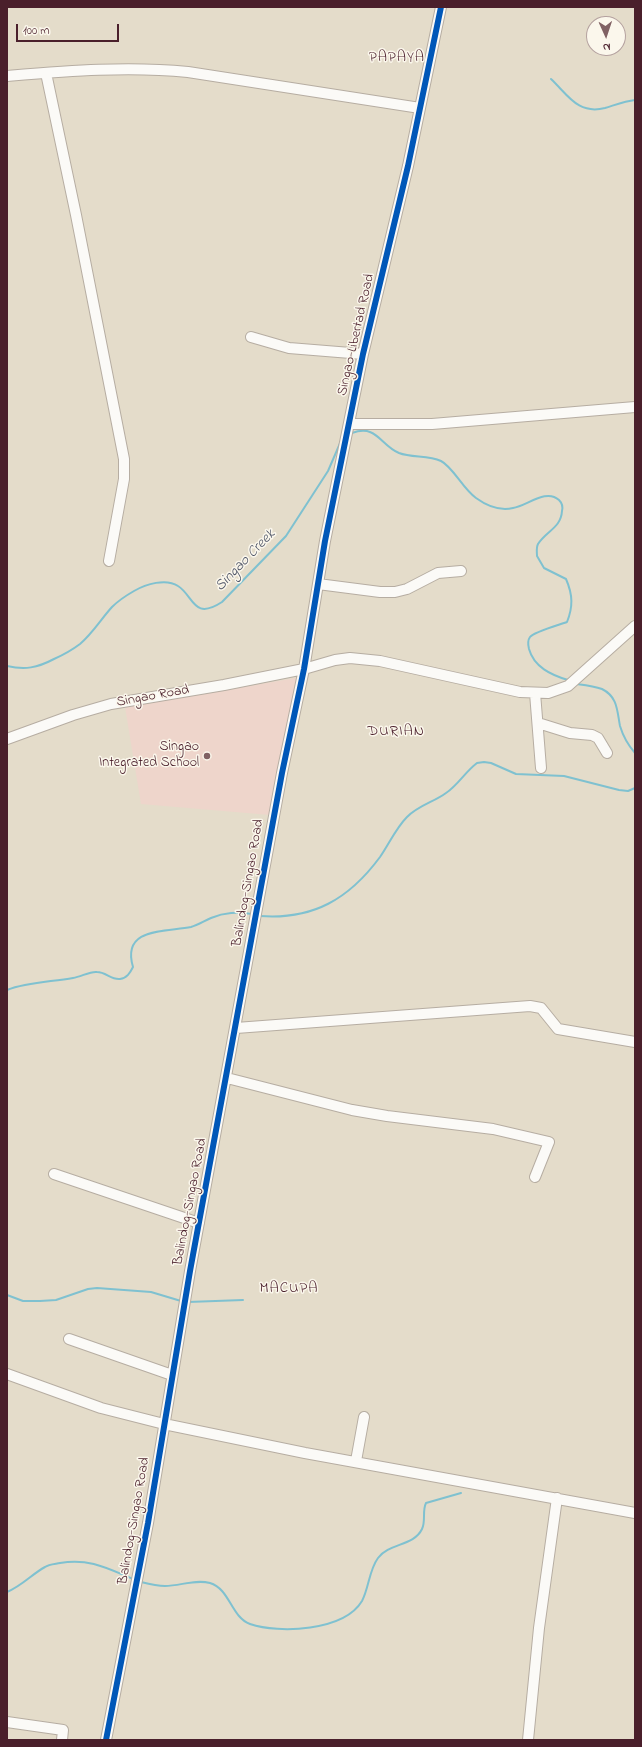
<!DOCTYPE html>
<style>
body{margin:0}
#map{position:relative;width:642px;height:1747px;overflow:hidden;background:#e4dcca;font-family:"Indie Flower",sans-serif}
canvas{display:block}
.frame{position:absolute;inset:0;border:8px solid #4a1f2b;pointer-events:none}
.north{position:absolute;left:586px;top:16px;width:40px;height:40px;box-sizing:border-box;background:#fbf7ec;border:1px solid #b4a19f;border-radius:50%;rotate:177deg;font-size:11px;font-weight:700;line-height:16px;text-align:center;color:#4a1f2b}
.north::after{content:'';display:block;margin:auto;width:14px;height:18px;background:#806163;clip-path:polygon(50% 0,100% 100%,50% 72%,0 100%)}
.scale{position:absolute;left:16px;top:24px;width:103px;height:18px;box-sizing:border-box;border:2px solid #4a1f2b;border-top:0;padding-left:5px;font-size:12px;line-height:14px;white-space:nowrap;color:#4a1f2b;-webkit-text-stroke:3px #fbf7ec;paint-order:stroke}
</style>
<div id="map">
<canvas width="642" height="1747"></canvas>
<div class="frame"></div>
<div class="north">N</div>
<div class="scale">100 m</div>
</div>
<script>
const ctx = document.querySelector('canvas').getContext('2d');
ctx.lineJoin = 'round';
function fillPath(path, color) {
  ctx.fillStyle = color;
  ctx.fill(path, 'evenodd');
}
function stroke(path, color, width, dash) {
  ctx.strokeStyle = color;
  ctx.lineWidth = width;
  ctx.lineCap = dash ? 'butt' : 'round';
  ctx.setLineDash(dash || []);
  ctx.stroke(path);
}
function label(font, color, halo, rows, align = 'center') {
  ctx.font = font + ' "Indie Flower",sans-serif';
  ctx.lineWidth = 3;
  ctx.setLineDash([]);
  ctx.textBaseline = 'middle';
  ctx.strokeStyle = halo;
  ctx.fillStyle = color;
  for (const [text, x, y, turn = 0] of rows) {
    ctx.save();
    ctx.translate(x, y);
    ctx.rotate((+turn || 0) * Math.PI / 180);
    ctx.textAlign = isNaN(turn) ? turn : align;
    if (halo) ctx.strokeText(text, 0, 0);
    ctx.fillText(text, 0, 0);
    ctx.restore();
  }
}
fillPath(new Path2D(`
 M296,678L270,815L141,804L125,707Z`), '#eed5cb');
stroke(new Path2D(`
 M551,79C568,95 578,115 605,108C615,105 625,101 635,100
 M352,433C377,424 380,445 399,453C412,458 428,455 441,461C453,467 463,489 476,498C487,506 500,511 513,508C527,506 546,488 559,500C562,503 563,507 562,511C561,528 546,531 538,544C536,548 537,552 537,556L544,568L566,579C573,595 573,607 567,622C559,625 534,632 530,637C527,641 528,645 529,649C534,667 551,675 568,680
 M7,666C25,670 37,668 54,659C63,655 72,650 80,644C93,633 101,619 112,607C118,601 127,595 134,591C146,584 166,578 178,586C194,596 193,621 222,602L286,536L328,471L341,441
 M577,684C585,685 594,686 602,689C618,697 617,711 620,726C623,736 628,745 635,753
 M260,916C313,920 349,899 380,857C389,844 396,828 407,817C419,805 434,802 446,793C458,785 465,772 477,763L484,762L491,763L516,774L564,776L619,790L628,791L635,788
 M7,990C28,982 51,982 73,978C81,977 90,971 97,972C106,972 111,980 120,979C127,978 130,973 133,967C121,927 166,932 191,927C198,925 204,921 211,918C225,912 237,912 252,914
 M7,1295L23,1301H40L56,1300L88,1289L97,1288L151,1292L181,1301
 M188,1302L243,1300
 M141,1582C149,1584 157,1586 165,1586C180,1586 195,1579 210,1583C230,1589 231,1617 250,1624C279,1634 344,1631 362,1601C369,1588 369,1570 378,1558C389,1543 414,1546 422,1529C426,1521 422,1511 426,1503L461,1493
 M7,1592C22,1586 32,1574 45,1567C49,1564 55,1564 60,1563C89,1558 107,1568 133,1579`), '#7fc1d0', 2);
const minor = new Path2D(`
 M46,73L76,215L124,459V479L109,561
 M7,76C68,71 127,66 188,72L420,108
 M251,337L289,348L363,354
 M350,424H432L635,407
 M318,584L380,592H395L407,589L438,573L461,571
 M535,693L541,768
 M538,723L570,733L592,735L598,738L607,753
 M7,739L73,715L111,704L224,685L304,669L335,660L350,658L380,661L520,692L548,693L568,686L635,626
 M236,1028L530,1006L541,1008L558,1029L635,1042
 M227,1078L352,1110L387,1116L493,1129L549,1142L535,1177
 M54,1174L199,1223
 M69,1339L172,1375
 M7,1374L101,1408L164,1424L305,1453L635,1513
 M356,1461L364,1417
 M7,1722L63,1730L62,1740
 M106,1740L148,1523L190,1271L282,773L304,669L325,541L363,354L408,166L441,7
 M528,1740L539,1628L557,1498`);
stroke(minor, '#b6ada2', 12);
stroke(minor, '#fbfaf7', 10);
stroke(new Path2D(`
 M106,1740L148,1523L190,1271L282,773L304,669L325,541L363,354L408,166L441,7`), '#0057b8', 6);
for (const [x, y, r, color] of [
 [207,756,4,"#806163"]
]) {
  const dot = new Path2D();
  dot.arc(x, y, r, 0, 2 * Math.PI);
  ctx.fillStyle = color;
  ctx.fill(dot);
  stroke(dot, '#fbf7ec', 1.5);
}
label('14px', '#4a1f2b', '#fbf7ec', [
 ["Singao-Libertad Road",357,335,-77],
 ["Singao Road",153,697,-10],
 ["Balindog-Singao Road",249,883,-80],
 ["Balindog-Singao Road",191,1202,-79],
 ["Balindog-Singao Road",135,1521,-80]
]);
label('14px', '#4a1f2b', '#fbf7ec', [
 ["Singao",199,748],
 ["Integrated School",199,764]
], 'right');
ctx.letterSpacing = '1px';
label('15px', '#4a1f2b', '#fbf7ec', [
 ["PAPAYA",397,59],
 ["DURIAN",396,733],
 ["MACUPA",289,1290]
]);
ctx.letterSpacing = '0px';
label('italic 15px', '#4e5466', '#fbf7ec', [
 ["Singao Creek",246,561,-46]
]);
</script>
